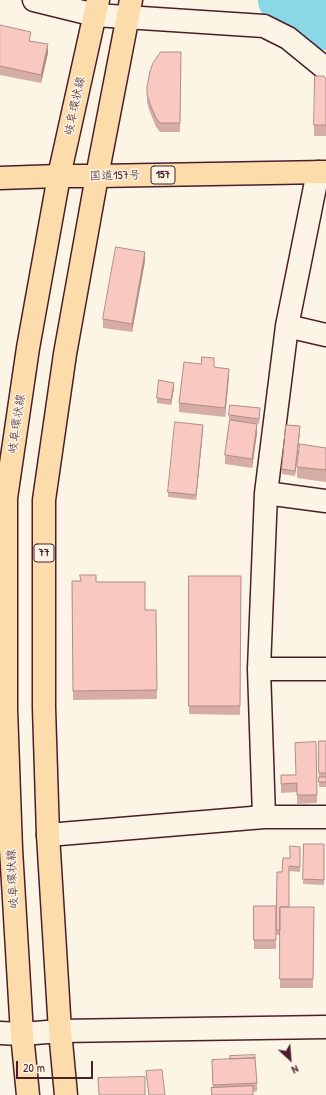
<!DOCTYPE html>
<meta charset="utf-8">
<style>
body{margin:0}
#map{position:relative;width:326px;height:1095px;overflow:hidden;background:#fcf5e5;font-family:"Patrick Hand",sans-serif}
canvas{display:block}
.north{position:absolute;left:270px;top:1039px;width:40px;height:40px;-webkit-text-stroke:3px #fcf5e5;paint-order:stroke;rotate:154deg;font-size:11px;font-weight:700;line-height:16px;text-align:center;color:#4a1f2b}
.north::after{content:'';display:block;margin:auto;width:14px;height:18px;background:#4a1f2b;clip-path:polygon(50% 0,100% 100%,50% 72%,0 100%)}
.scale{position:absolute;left:16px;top:1061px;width:77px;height:18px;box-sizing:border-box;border:2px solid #4a1f2b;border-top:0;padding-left:5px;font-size:12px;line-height:14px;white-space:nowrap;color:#4a1f2b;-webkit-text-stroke:3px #fcf5e5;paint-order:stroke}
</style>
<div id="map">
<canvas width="326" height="1095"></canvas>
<div class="north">N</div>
<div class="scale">20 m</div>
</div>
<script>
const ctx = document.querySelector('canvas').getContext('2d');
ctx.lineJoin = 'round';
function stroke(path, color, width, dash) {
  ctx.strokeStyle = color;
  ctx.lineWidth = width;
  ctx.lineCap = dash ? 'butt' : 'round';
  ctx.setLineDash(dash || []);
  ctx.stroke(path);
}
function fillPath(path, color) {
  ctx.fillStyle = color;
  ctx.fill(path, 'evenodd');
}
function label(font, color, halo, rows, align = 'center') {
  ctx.font = font + ' "Patrick Hand","Klee One",sans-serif';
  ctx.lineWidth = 3;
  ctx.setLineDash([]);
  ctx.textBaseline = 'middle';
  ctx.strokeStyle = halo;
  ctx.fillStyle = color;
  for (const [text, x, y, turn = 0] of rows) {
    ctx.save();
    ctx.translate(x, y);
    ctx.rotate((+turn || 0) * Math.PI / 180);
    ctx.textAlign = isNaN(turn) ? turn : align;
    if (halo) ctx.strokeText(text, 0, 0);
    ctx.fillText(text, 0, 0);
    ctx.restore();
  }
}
stroke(new Path2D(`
 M281,0L326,27`), '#89d7e7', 46);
const minor = new Path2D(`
 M34,0L95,15L264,26L288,38L326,69
 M287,326L326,335
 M266,493L326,501
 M259,669H326
 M264,817L259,669L266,493L287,326L318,172
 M48,835L264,817H326
 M0,1033L22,1034L60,1031L326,1027`);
const major = new Path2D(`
 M28,1095L22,1034L11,849L6,709V498L28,348L59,176L98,0
 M66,1095L60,1031L48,835L44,708V500L65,354L97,176L131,0`);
const highway = new Path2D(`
 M0,178L59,176H97L326,172`);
stroke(minor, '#4a1f2b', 25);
stroke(major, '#4a1f2b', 25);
stroke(highway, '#4a1f2b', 25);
stroke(minor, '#fcf5e5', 22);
stroke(major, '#fddcac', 22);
stroke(highway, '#fddcac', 22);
fillPath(new Path2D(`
 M0,25L31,41L48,53L41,83L0,75Z
 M181,52L180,132H160L156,127L150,112L147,103V87Z
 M326,79V136H314V125Z
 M145,261L132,332L103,328V319Z
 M214,367L229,377L225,417L179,412V403Z
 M174,388L171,405L157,403V398Z
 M260,413L259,424L237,421L257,433L252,468L225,464V455L230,420H229V415Z
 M203,430L196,500L168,497V492Z
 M300,431L295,476L282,474V469Z
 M326,448V482L297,478V467Z
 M189,576H241L240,715L189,714Z
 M72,581L96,582L145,610H156L157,699L73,700Z
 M319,741H326V787H319Z
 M316,742L317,803L297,804V792L281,793V775H295Z
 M304,844H324V885L303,884Z
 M300,847V872L289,871V907H314L313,988H280V935H276V933V949H254V906H276L282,872Z
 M212,1060L257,1083V1091L253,1092V1095H211V1088H213Z`), '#d6ada6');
fillPath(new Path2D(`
 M48,44V53L41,83V75Z
 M145,252V261L132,332V324Z
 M229,369V377L225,417V408Z
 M174,383V388L171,405V400Z
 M257,424V433L252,468V459Z
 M203,425V430L196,500V495Z
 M300,426V431L295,476V471Z`), '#ae8d87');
const building = new Path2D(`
 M0,25L31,32L29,41L48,44L41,75L0,66Z
 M161,52H181L180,123H160L156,118L150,104L147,94V87L150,71L153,63Z
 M315,76H324L326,79V125H314Z
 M116,247L145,252L132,324L103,319Z
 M202,357L214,358V367L229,369L225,408L179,403L184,362L201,364Z
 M159,380L174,383L171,400L157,398Z
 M230,405L260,408L259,419L229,415Z
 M230,420L257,424L252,459L225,455Z
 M175,422L203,425L196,495L168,492Z
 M286,425L300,426L295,471L282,469Z
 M300,444L326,448V470L297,467Z
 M80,575H96V582H145V610H156L157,690L73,691L72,581H81Z
 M189,576H241L240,706H189Z
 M319,741H326V773H319Z
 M316,742L317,795H297V783L281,784V775H296L295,743Z
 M319,777H326V782H319Z
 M304,844H324V880L303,879Z
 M290,846L300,847V867L289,866V907H280V930H276L277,872H282L283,858H290Z
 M254,906H276V940H254Z
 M280,907H314L313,979H280Z
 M255,1055V1058L230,1059V1056Z
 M255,1058L257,1083L213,1085L212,1060Z
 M162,1070L165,1095H149L146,1071Z
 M145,1077V1095H99L98,1078Z
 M253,1086V1095H212L211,1088Z`);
fillPath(building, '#f9c9c1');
stroke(building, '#ae8d87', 1);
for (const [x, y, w] of [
 [163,175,24],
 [44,553,20]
]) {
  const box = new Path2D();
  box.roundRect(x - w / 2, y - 9, w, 18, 3);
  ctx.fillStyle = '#fcf5e5';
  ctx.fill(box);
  stroke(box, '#4a1f2b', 1);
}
label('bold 11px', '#4a1f2b', null, [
 ["157",163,175],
 ["77",44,553]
]);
label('12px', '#4a1f2b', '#fcf5e5', [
 ["岐阜環状線",75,106,-78],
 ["国道157号",115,176,-1],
 ["岐阜環状線",17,424,-82],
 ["岐阜環状線",13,879,-93]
]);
</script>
